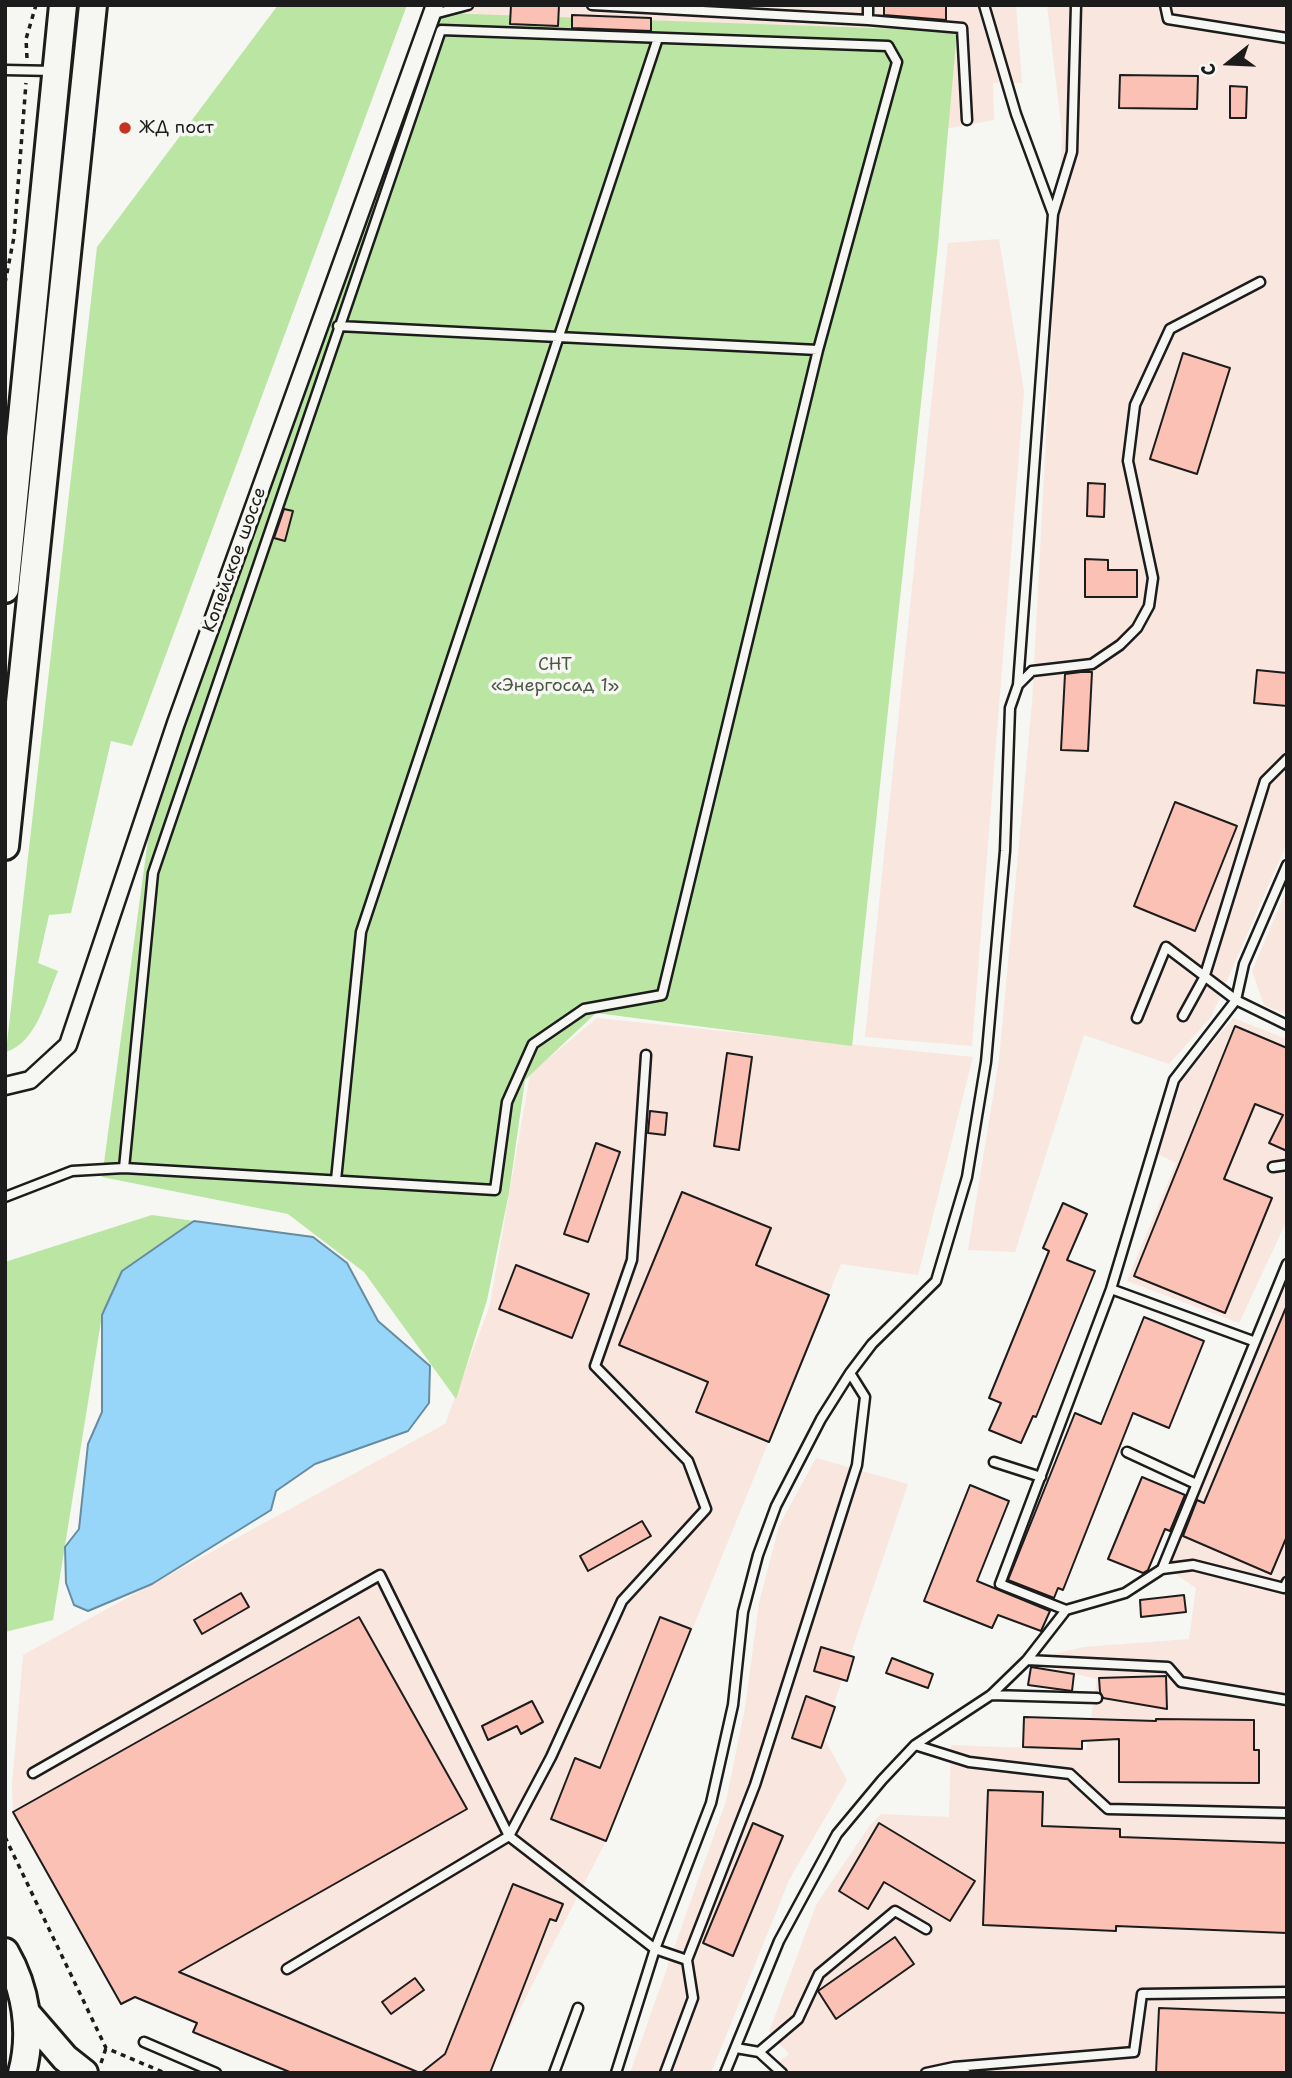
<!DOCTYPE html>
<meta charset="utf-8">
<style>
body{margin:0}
#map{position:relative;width:1292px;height:2078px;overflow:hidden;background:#f6f6f2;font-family:"Shantell Sans",sans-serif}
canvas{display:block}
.frame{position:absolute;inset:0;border:7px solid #1c1c1c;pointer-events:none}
.north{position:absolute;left:1194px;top:28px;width:70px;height:70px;-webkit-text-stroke:5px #f6f6f2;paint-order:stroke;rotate:252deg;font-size:19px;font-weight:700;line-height:28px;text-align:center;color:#1c1c1c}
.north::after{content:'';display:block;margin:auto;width:24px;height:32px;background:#1c1c1c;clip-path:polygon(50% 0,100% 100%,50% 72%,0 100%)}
</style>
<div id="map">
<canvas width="1292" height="2078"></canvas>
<div class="frame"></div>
<div class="north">С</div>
</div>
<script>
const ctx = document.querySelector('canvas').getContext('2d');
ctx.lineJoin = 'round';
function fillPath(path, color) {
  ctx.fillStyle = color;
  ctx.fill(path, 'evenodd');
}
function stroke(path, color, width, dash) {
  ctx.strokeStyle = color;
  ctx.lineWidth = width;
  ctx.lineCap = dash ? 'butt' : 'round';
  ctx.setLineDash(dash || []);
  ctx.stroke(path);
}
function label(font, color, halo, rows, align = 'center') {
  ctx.font = font + ' "Shantell Sans",sans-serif';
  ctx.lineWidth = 7;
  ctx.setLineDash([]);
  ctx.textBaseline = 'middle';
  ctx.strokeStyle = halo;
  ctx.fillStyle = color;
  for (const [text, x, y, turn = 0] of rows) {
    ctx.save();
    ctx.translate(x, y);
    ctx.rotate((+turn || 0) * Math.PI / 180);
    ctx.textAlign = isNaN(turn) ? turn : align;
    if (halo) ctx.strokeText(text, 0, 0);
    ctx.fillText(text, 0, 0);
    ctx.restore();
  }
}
fillPath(new Path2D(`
 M443,5H1016L1022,83H993L994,120L949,128L440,13Z
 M1047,5H1287V843L1211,1017L1169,1064L1084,1035L1015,1252L968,1250L999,1060L1032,703L1062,133Z
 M999,239L1024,391L972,1046L865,1037L948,243Z
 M1287,889V1015L1264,1005L1252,971Z
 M597,1018L973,1057L918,1275L841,1264L606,1841L487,2073H292L193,2032L196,2023L135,1997L121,2004L13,1812L12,1785L23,1655L445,1424L490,1305L530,1074Z
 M1233,1018L1287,1039V1220L1239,1323L1127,1281L1176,1163L1158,1154L1182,1080Z
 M1287,1283V2073H764L789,2054L769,2032L816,1905L870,1825L881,1814L949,1817L951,1745L1086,1750L1097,1679L1054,1669L1053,1654L1084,1647L1189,1639L1196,1588L1168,1569Z
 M816,1458L908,1484L823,1736L847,1780L789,1880L711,2073H630L726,1801L745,1708L759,1603L779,1526Z`), '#f8e6df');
fillPath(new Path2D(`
 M278,5H407L132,746L111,741L71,913L49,915L38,963L58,971C46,999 37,1042 6,1052L97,247Z
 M442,13L957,31L938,244L852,1046L596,1013L525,1080L509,1193L487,1300L456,1399L364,1272L288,1214L102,1177L153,803Z
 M152,1215L194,1221L122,1271L102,1315L53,1620L5,1632V1262Z`), '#bae5a2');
const water = new Path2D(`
 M194,1221L313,1237L347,1263L378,1321L430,1366L429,1403L408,1431L315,1464L276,1491L271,1510L152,1584L88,1611L74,1605L66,1583L65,1547L79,1529L88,1444L102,1412V1315L122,1271Z`);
fillPath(water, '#98d6f9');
stroke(water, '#668ca1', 2);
const building = new Path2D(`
 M511,5H559L558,26L510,24Z
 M884,5H946V20L884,15Z
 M572,15L651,18V31L572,28Z
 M1120,75L1198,76L1197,109L1119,108Z
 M1230,86L1247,87L1246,118H1230Z
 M1183,353L1230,368L1197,474L1150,459Z
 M1088,483L1105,484L1104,517L1087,516Z
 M284,509L293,511L285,541L274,538Z
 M1085,559L1108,560V570H1137V597H1085Z
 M1257,670L1287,673V706L1254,703Z
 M1081,672H1092L1088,751L1061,750L1065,674Z
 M1175,802L1237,826L1195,931L1134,906Z
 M1235,1026L1287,1048V1151L1269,1143L1283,1115L1255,1104L1224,1179L1272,1198L1225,1313L1134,1276Z
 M727,1053L752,1057L739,1150L714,1146Z
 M650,1111L667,1113L665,1135L648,1133Z
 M596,1143L620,1152L588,1242L564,1234Z
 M682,1192L771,1228L756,1265L829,1295L769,1442L696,1412L708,1382L619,1345Z
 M1063,1203L1087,1214L1067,1260L1095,1271L1036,1417L1033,1416L1021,1443L989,1430L1001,1403L989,1398L1049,1251L1043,1248Z
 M516,1265L589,1294L572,1338L499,1309Z
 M1287,1305V1536L1271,1574L1183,1536L1197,1500L1204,1503Z
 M1144,1317L1204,1341L1169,1428L1133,1413L1063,1590L1058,1588L1054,1598L1008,1580L1075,1413L1101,1424Z
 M1142,1477L1185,1495L1170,1531L1165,1529L1148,1570L1143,1573L1108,1559Z
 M970,1485L1009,1501L977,1581L1050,1611L1041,1631L998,1615L992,1628L924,1601Z
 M642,1521L651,1536L588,1571L580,1556Z
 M241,1593L249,1607L202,1634L194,1620Z
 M1184,1595L1186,1612L1141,1617L1140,1600Z
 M359,1617L467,1809L179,1972L420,2073H292L193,2032L197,2023L135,1997L121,2004L13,1812Z
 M660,1617L691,1629L606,1841L551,1819L575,1758L600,1768Z
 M821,1647L854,1657L847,1681L814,1671Z
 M892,1658L933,1674L928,1688L886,1673Z
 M1031,1667L1074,1674L1072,1691L1028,1685Z
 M1166,1676L1167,1709L1103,1698L1100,1692L1099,1678Z
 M806,1696L835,1707L821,1748L792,1738Z
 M532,1701L543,1722L521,1734L517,1726L488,1740L482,1726Z
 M1024,1717L1156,1721V1719L1254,1720V1750H1259V1783L1119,1782V1739L1082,1741V1749L1023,1747Z
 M988,1790L1043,1792L1042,1826L1120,1829V1837L1287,1843V1933L1116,1926V1931L983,1925Z
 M753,1823L783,1836L733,1956L703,1943Z
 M879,1823L975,1881L950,1921L884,1882L868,1909L839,1891Z
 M513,1884L563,1904L556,1921L550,1919L490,2073H421L445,2054Z
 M895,1937L914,1964L836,2019L818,1991Z
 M415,1978L424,1990L391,2014L382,2002Z
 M1159,2008L1287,2013V2073H1156Z`);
fillPath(building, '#fbc1b4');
stroke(building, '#1c1c1c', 2);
const service = new Path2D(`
 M592,5L868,20V5
 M984,5L1016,114L1053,214
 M1165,5L1168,19L1287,38
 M434,14L468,5
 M868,20L962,28L967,120
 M5,70L54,71
 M338,326L818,350
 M1018,685L1053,214L1072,152L1076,5
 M1183,1016L1204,978L1265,781L1287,759
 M1137,1018L1166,947L1236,1000L1287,1025
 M1273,1167L1287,1165
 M336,1180L361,932L658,38
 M5,1197L72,1171L124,1168L495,1190L507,1102L533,1044L584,1009L662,995L818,350L897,62L888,46L441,30L153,873L124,1168
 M1111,1289L1253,1341
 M1127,1452L1196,1484
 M994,1462L1041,1477
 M1162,1569L1193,1565L1284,1588L1287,1582
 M1066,1610L1000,1584L1111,1289L1174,1080L1236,1000L1244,964L1287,865
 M1027,1660L1168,1667L1181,1682L1287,1700
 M991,1695L1097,1698
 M915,1745L969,1762L1070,1774L1108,1809L1287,1813
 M33,1773L380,1575L509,1836L655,1949L687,1960
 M287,1969L509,1836L551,1757L622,1601L706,1509L688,1461L595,1366L632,1260L646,1055
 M144,2042L216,2073
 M736,2048L759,2052L798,2019L819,1974L895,1911L926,1929
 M759,2052L782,2073
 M954,2067L1134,2052L1142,1994L1287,1992
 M554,2073L578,2008
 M616,2073L655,1949L711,1803L733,1705L743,1612L758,1555L776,1506L821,1419L850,1373L872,1344L936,1281L967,1177L986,1062L1005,851L1010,708L1018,685L1032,671L1092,664L1120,645L1137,628L1149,606L1153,578L1128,461L1135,405L1170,329L1260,282
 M665,2073L693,1998L687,1960L755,1785L857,1465L865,1397L850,1373
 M725,2073L779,1941L837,1834L882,1780L915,1745L991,1695L1027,1660L1066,1610L1125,1593L1162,1569L1287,1264
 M926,2073L954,2067L966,2073`);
const minor = new Path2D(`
 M5,1086L30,1080L68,1045L176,723L435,5`);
const primary = new Path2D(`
 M5,589L63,5
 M5,846L93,5
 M5,1952C26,1988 33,2032 22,2073
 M27,2014L65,2058L84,2073`);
stroke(service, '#1c1c1c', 13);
stroke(minor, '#1c1c1c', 21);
stroke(primary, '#1c1c1c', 32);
stroke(new Path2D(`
 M27,58L26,39L36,5
 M5,283L14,237L26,83
 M5,1837L106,2048L165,2073
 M101,2063L106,2048`), '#1c1c1c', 3.5, [5, 5]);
stroke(service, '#f6f6f2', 8);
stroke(minor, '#f6f6f2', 16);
stroke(primary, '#f6f6f2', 26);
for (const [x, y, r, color] of [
 [125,128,7,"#c8321e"]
]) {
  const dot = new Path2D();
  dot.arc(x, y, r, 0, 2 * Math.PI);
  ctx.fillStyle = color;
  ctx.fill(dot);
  stroke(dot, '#f6f6f2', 2.5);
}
label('18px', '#1c1c1c', '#f6f6f2', [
 ["ЖД пост",139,128]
], 'left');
label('18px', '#1c1c1c', '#f6f6f2', [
 ["Копейское шоссе",235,560,-70]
]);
label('18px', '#4b5844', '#f6f6f2', [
 ["СНТ",555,665],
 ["«Энергосад 1»",555,686]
]);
</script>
